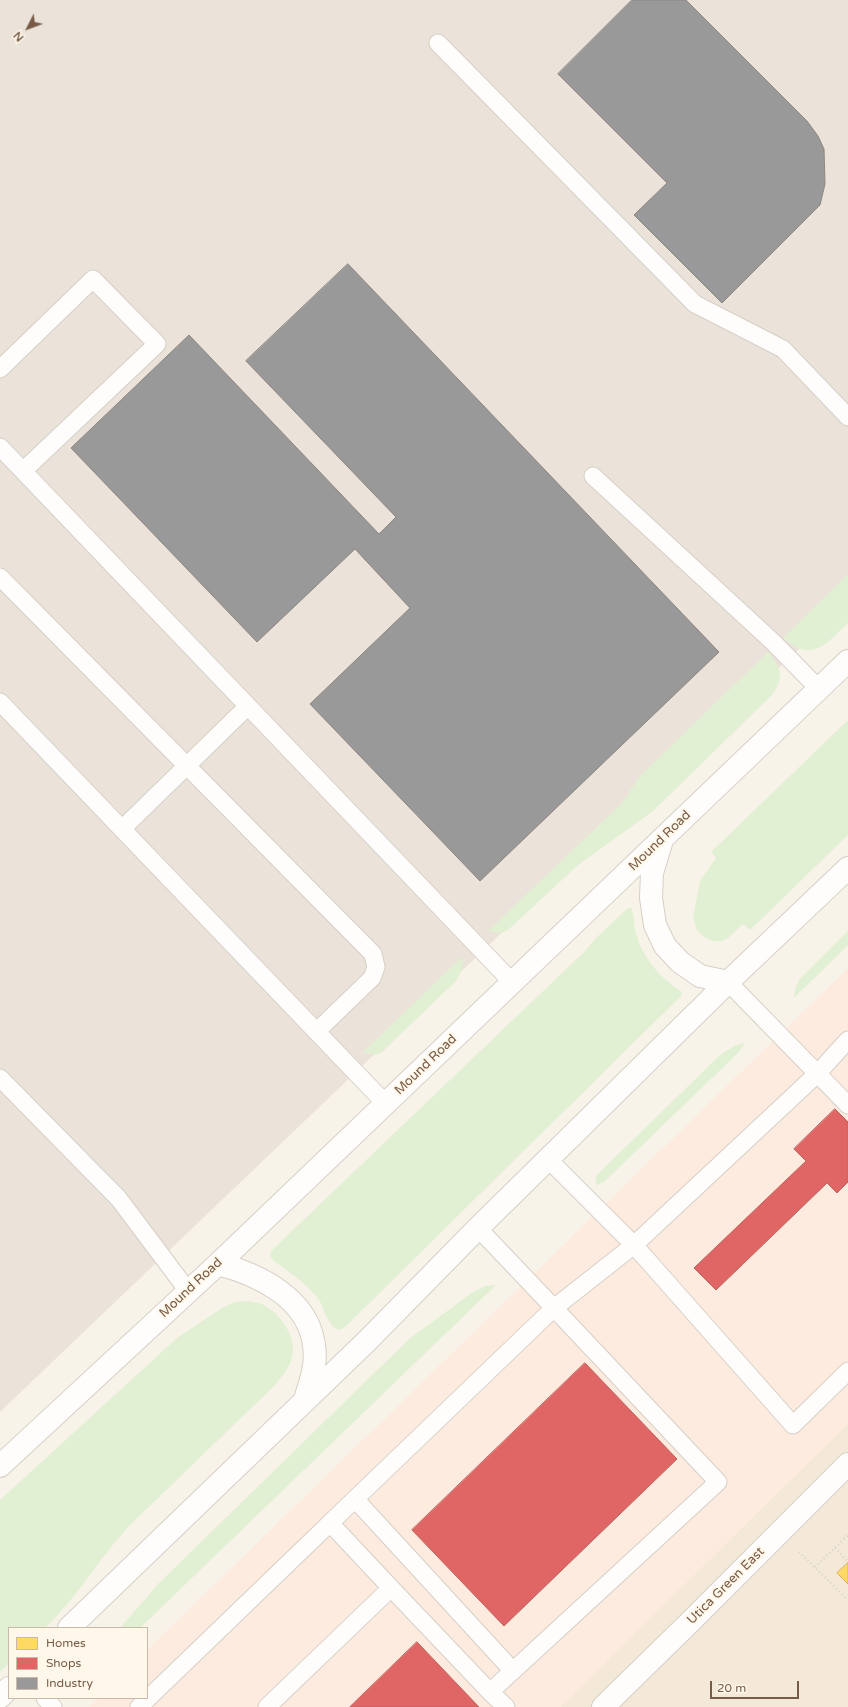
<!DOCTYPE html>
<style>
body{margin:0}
#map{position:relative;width:848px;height:1707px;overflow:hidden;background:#f8f3e9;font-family:"Varela Round",sans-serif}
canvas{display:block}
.legend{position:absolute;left:8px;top:1627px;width:140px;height:72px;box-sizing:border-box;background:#fff8ea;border:1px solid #c9b9a9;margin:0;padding:5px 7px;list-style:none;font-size:12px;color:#775b47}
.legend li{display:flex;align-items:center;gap:8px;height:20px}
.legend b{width:20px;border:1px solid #c9b9a9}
.north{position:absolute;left:8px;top:8px;width:40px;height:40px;-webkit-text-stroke:3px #fff8ea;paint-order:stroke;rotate:228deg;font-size:11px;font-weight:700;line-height:16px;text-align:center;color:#775b47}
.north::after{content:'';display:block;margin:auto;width:14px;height:18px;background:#775b47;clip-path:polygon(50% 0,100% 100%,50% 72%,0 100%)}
.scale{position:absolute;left:710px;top:1681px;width:89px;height:18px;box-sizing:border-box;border:2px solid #775b47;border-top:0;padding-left:5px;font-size:12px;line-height:14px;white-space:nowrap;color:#775b47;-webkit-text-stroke:3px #fff8ea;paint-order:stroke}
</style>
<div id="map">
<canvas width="848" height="1707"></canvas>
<ul class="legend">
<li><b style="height:11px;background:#ffd966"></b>Homes</li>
<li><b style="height:11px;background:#e06666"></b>Shops</li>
<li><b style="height:11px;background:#999"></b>Industry</li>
</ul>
<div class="north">N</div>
<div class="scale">20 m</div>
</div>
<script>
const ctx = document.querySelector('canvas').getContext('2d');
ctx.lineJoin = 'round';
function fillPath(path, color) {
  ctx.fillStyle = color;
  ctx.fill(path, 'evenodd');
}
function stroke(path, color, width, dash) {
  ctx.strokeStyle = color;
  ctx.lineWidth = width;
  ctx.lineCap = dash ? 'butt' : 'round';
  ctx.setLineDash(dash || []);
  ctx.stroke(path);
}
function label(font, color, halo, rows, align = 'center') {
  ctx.font = font + ' "Varela Round",sans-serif';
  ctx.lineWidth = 4;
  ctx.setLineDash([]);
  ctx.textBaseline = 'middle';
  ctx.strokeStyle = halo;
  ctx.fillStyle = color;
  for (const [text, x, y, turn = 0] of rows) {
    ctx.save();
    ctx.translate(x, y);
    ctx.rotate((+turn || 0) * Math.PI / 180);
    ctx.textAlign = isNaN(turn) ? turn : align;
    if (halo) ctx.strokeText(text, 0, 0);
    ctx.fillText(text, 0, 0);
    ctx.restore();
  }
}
fillPath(new Path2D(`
 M848,1422V1707H560Z`), '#f4e9d8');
fillPath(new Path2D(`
 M848,968V1424L560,1707H89L98,1698H147V1650Z`), '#fcebde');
fillPath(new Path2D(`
 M0,0H848V602L0,1412Z`), '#ebe3da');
fillPath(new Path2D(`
 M848,574V623C825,645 813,663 783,638Z
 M768,652C783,669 784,679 771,696L653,811L577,866L509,929L502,933L488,931L622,803L640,776Z
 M848,720V835L750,930L743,924L728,938L721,941H713L704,937L697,930L693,918L700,881L716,858L711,852Z
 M628,908H631C635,915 633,922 635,929C641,956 658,976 681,991L682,995L344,1328L339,1330C327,1326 325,1309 319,1300C308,1284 290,1273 274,1261L270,1256L272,1250L584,952L597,937Z
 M848,931V945L794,998L795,989L799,980Z
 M462,957C464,967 461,973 456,981L382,1052L376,1055L363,1052Z
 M745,1043L738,1053L604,1182L597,1185C594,1179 596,1176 600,1172L720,1055L736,1045Z
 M496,1285L140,1628H120L159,1583L409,1339L473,1292L485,1286Z
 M247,1301C252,1302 257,1302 262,1304C281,1313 299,1339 291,1361C287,1371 280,1379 273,1387L130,1525C99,1558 78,1597 45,1628H9V1663L0,1672V1500L177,1338L222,1308L235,1302Z`), '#e1efd2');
const homes = new Path2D(`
 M848,1563V1584L837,1573Z`);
fillPath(homes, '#ffd966');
stroke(homes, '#d6b35d', 1);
const shops = new Path2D(`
 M835,1109L848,1122V1182L837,1193L827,1183L716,1290L694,1268L806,1161L794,1149Z
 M585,1363L677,1459L504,1626L412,1530Z
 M417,1642L479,1707H350Z`);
fillPath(shops, '#e06666');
stroke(shops, '#c0635d', 1);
const industry = new Path2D(`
 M632,0H686L807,121L818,136L824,149L825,184L820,205L722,303L634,215L667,183L558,74Z
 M348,264L719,652L480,881L310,704L410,608L355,549L257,642L71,448L189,335L379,534L396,517L246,361Z`);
fillPath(industry, '#999');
stroke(industry, '#8f8680', 1);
const lane = new Path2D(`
 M438,43L695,304L783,349L848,417
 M0,369L93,279L157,344L23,471
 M0,447L512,982
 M593,476L773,642L819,689
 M0,577L373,954L376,967L372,978L317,1031
 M0,702L386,1104
 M122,829L248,706
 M728,982L848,1105
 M0,1078L119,1199L188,1291
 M548,1159L634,1245L793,1425L848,1371
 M355,1499L513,1671
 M330,1523L554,1308L478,1228
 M391,1588L490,1692L718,1482L554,1308L634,1245L817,1074L848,1040
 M490,1692L506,1707
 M45,1698L53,1707
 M139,1707L330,1523L391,1588L267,1707`);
const street = new Path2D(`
 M603,1707L690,1622L848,1464`);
const secondary = new Path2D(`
 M662,840L652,873L651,898L655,925L665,946L680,962L700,976L728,982
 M218,1264C258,1274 308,1298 314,1345C317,1364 311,1381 305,1399
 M0,1466L218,1264L848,661
 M69,1628L367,1341L478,1228L728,982L848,868
 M0,1697L9,1688`);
stroke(lane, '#d6cfc6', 19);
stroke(street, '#d6cfc6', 24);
stroke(secondary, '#d6cfc6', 24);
stroke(new Path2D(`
 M835,1548L848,1562
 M799,1552L848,1600
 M815,1567L848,1535`), '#dad2cb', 2.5, [1, 3]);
stroke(lane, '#fefdfc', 17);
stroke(street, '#fefdfc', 22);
stroke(secondary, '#fefdfc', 22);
label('13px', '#775b47', '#fff8ea', [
 ["Mound Road",660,841,-44],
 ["Mound Road",426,1065,-44],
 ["Mound Road",191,1288,-43],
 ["Utica Green East",726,1586,-45]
]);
</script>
